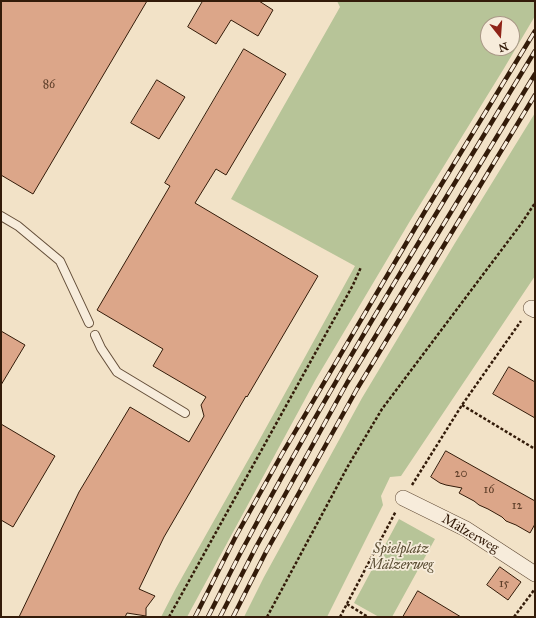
<!DOCTYPE html>
<meta charset="utf-8">
<style>
body{margin:0}
#map{position:relative;width:536px;height:618px;overflow:hidden;background:#f2e2c7;font-family:"IM FELL Great Primer",serif}
canvas{display:block}
.frame{position:absolute;inset:0;border:2px solid #331b09;pointer-events:none}
.north{position:absolute;left:480px;top:16px;width:40px;height:40px;box-sizing:border-box;background:#f7ecdb;border:1px solid #a99887;border-radius:50%;rotate:163deg;font-size:11px;font-weight:700;line-height:16px;text-align:center;color:#331b09}
.north::after{content:'';display:block;margin:auto;width:14px;height:18px;background:#8f2418;clip-path:polygon(50% 0,100% 100%,50% 72%,0 100%)}
</style>
<div id="map">
<canvas width="536" height="618"></canvas>
<div class="frame"></div>
<div class="north">N</div>
</div>
<script>
const ctx = document.querySelector('canvas').getContext('2d');
ctx.lineJoin = 'round';
function fillPath(path, color) {
  ctx.fillStyle = color;
  ctx.fill(path, 'evenodd');
}
function stroke(path, color, width, dash) {
  ctx.strokeStyle = color;
  ctx.lineWidth = width;
  ctx.lineCap = dash ? 'butt' : 'round';
  ctx.setLineDash(dash || []);
  ctx.stroke(path);
}
function label(font, color, halo, rows, align = 'center') {
  ctx.font = font + ' "IM FELL Great Primer",serif';
  ctx.lineWidth = 3.5;
  ctx.setLineDash([]);
  ctx.textBaseline = 'middle';
  ctx.strokeStyle = halo;
  ctx.fillStyle = color;
  for (const [text, x, y, turn = 0] of rows) {
    ctx.save();
    ctx.translate(x, y);
    ctx.rotate((+turn || 0) * Math.PI / 180);
    ctx.textAlign = isNaN(turn) ? turn : align;
    if (halo) ctx.strokeText(text, 0, 0);
    ctx.fillText(text, 0, 0);
    ctx.restore();
  }
}
fillPath(new Path2D(`
 M337,1H535V16L503,70L410,221L316,379L187,617H161L176,588L256,446L355,266L278,224L231,199L340,7ZM488,24H512V48H488Z
 M535,113V276L401,476L390,477L381,496L383,505L327,617H244L264,577L362,398L455,243Z
 M399,519L435,539L392,617H379L354,603Z`), '#b7c498');
const building = new Path2D(`
 M1,1H147L33,194L1,175Z
 M203,1H259L273,10L258,36L231,20L216,44L188,27Z
 M244,49L286,74L226,175L216,169L195,203L318,276L247,397L246,396L164,537L139,589L155,596L146,608V616L127,613L125,617H19L79,492L130,407L189,442L204,416L201,405L206,397L153,366L163,349L97,310L170,186L165,183Z
 M157,80L185,97L159,139L131,123Z
 M1,331L25,345L1,385Z
 M509,367L535,382V418L493,394Z
 M1,424L55,456L13,527L1,520Z
 M446,451L535,501V524L530,533L516,525L506,521L502,517L488,509L479,505L474,501L459,493L462,488L446,485L440,483L431,477Z
 M500,567L521,582L508,600L487,585Z
 M418,591L461,617H403Z`);
fillPath(building, '#dca689');
stroke(building, '#331b09', 1);
const service = new Path2D(`
 M1,216L18,226L60,261L89,323
 M95,335L101,348L117,372L185,413`);
const minor = new Path2D(`
 M531,308L535,310
 M403,498L466,529L535,574`);
stroke(service, '#634d38', 10);
stroke(minor, '#634d38', 16);
stroke(new Path2D(`
 M462,405L535,449
 M412,485L462,405L521,321
 M347,604L368,617
 M169,617L353,285L361,267
 M267,617L348,466L382,409L521,224L535,203
 M340,617L396,511
 M514,617L534,590`), '#331b09', 2.5, [3, 2]);
stroke(service, '#f7ecdb', 8);
stroke(minor, '#f7ecdb', 15);
const rail = new Path2D(`
 M195,617L236,536L282,454L424,213L535,31
 M208,617C221,592 233,566 247,541C336,374 437,213 535,51
 M220,617L256,547L347,383L535,74
 M233,617L266,552L357,389L535,95`);
stroke(rail, '#331b09', 4.5);
stroke(rail, '#f7ecdb', 3, [9]);
label('12px', '#5d3e29', null, [
 ["86",49,85],
 ["20",461,474],
 ["16",489,490],
 ["12",517,506],
 ["15",504,584]
]);
label('14px', '#331b09', '#f7ecdb', [
 ["Mälzerweg",470,534,30]
]);
label('italic 14px', '#5b4e34', '#f7ecdb', [
 ["Spielplatz",401,550],
 ["Mälzerweg",401,566]
]);
</script>
